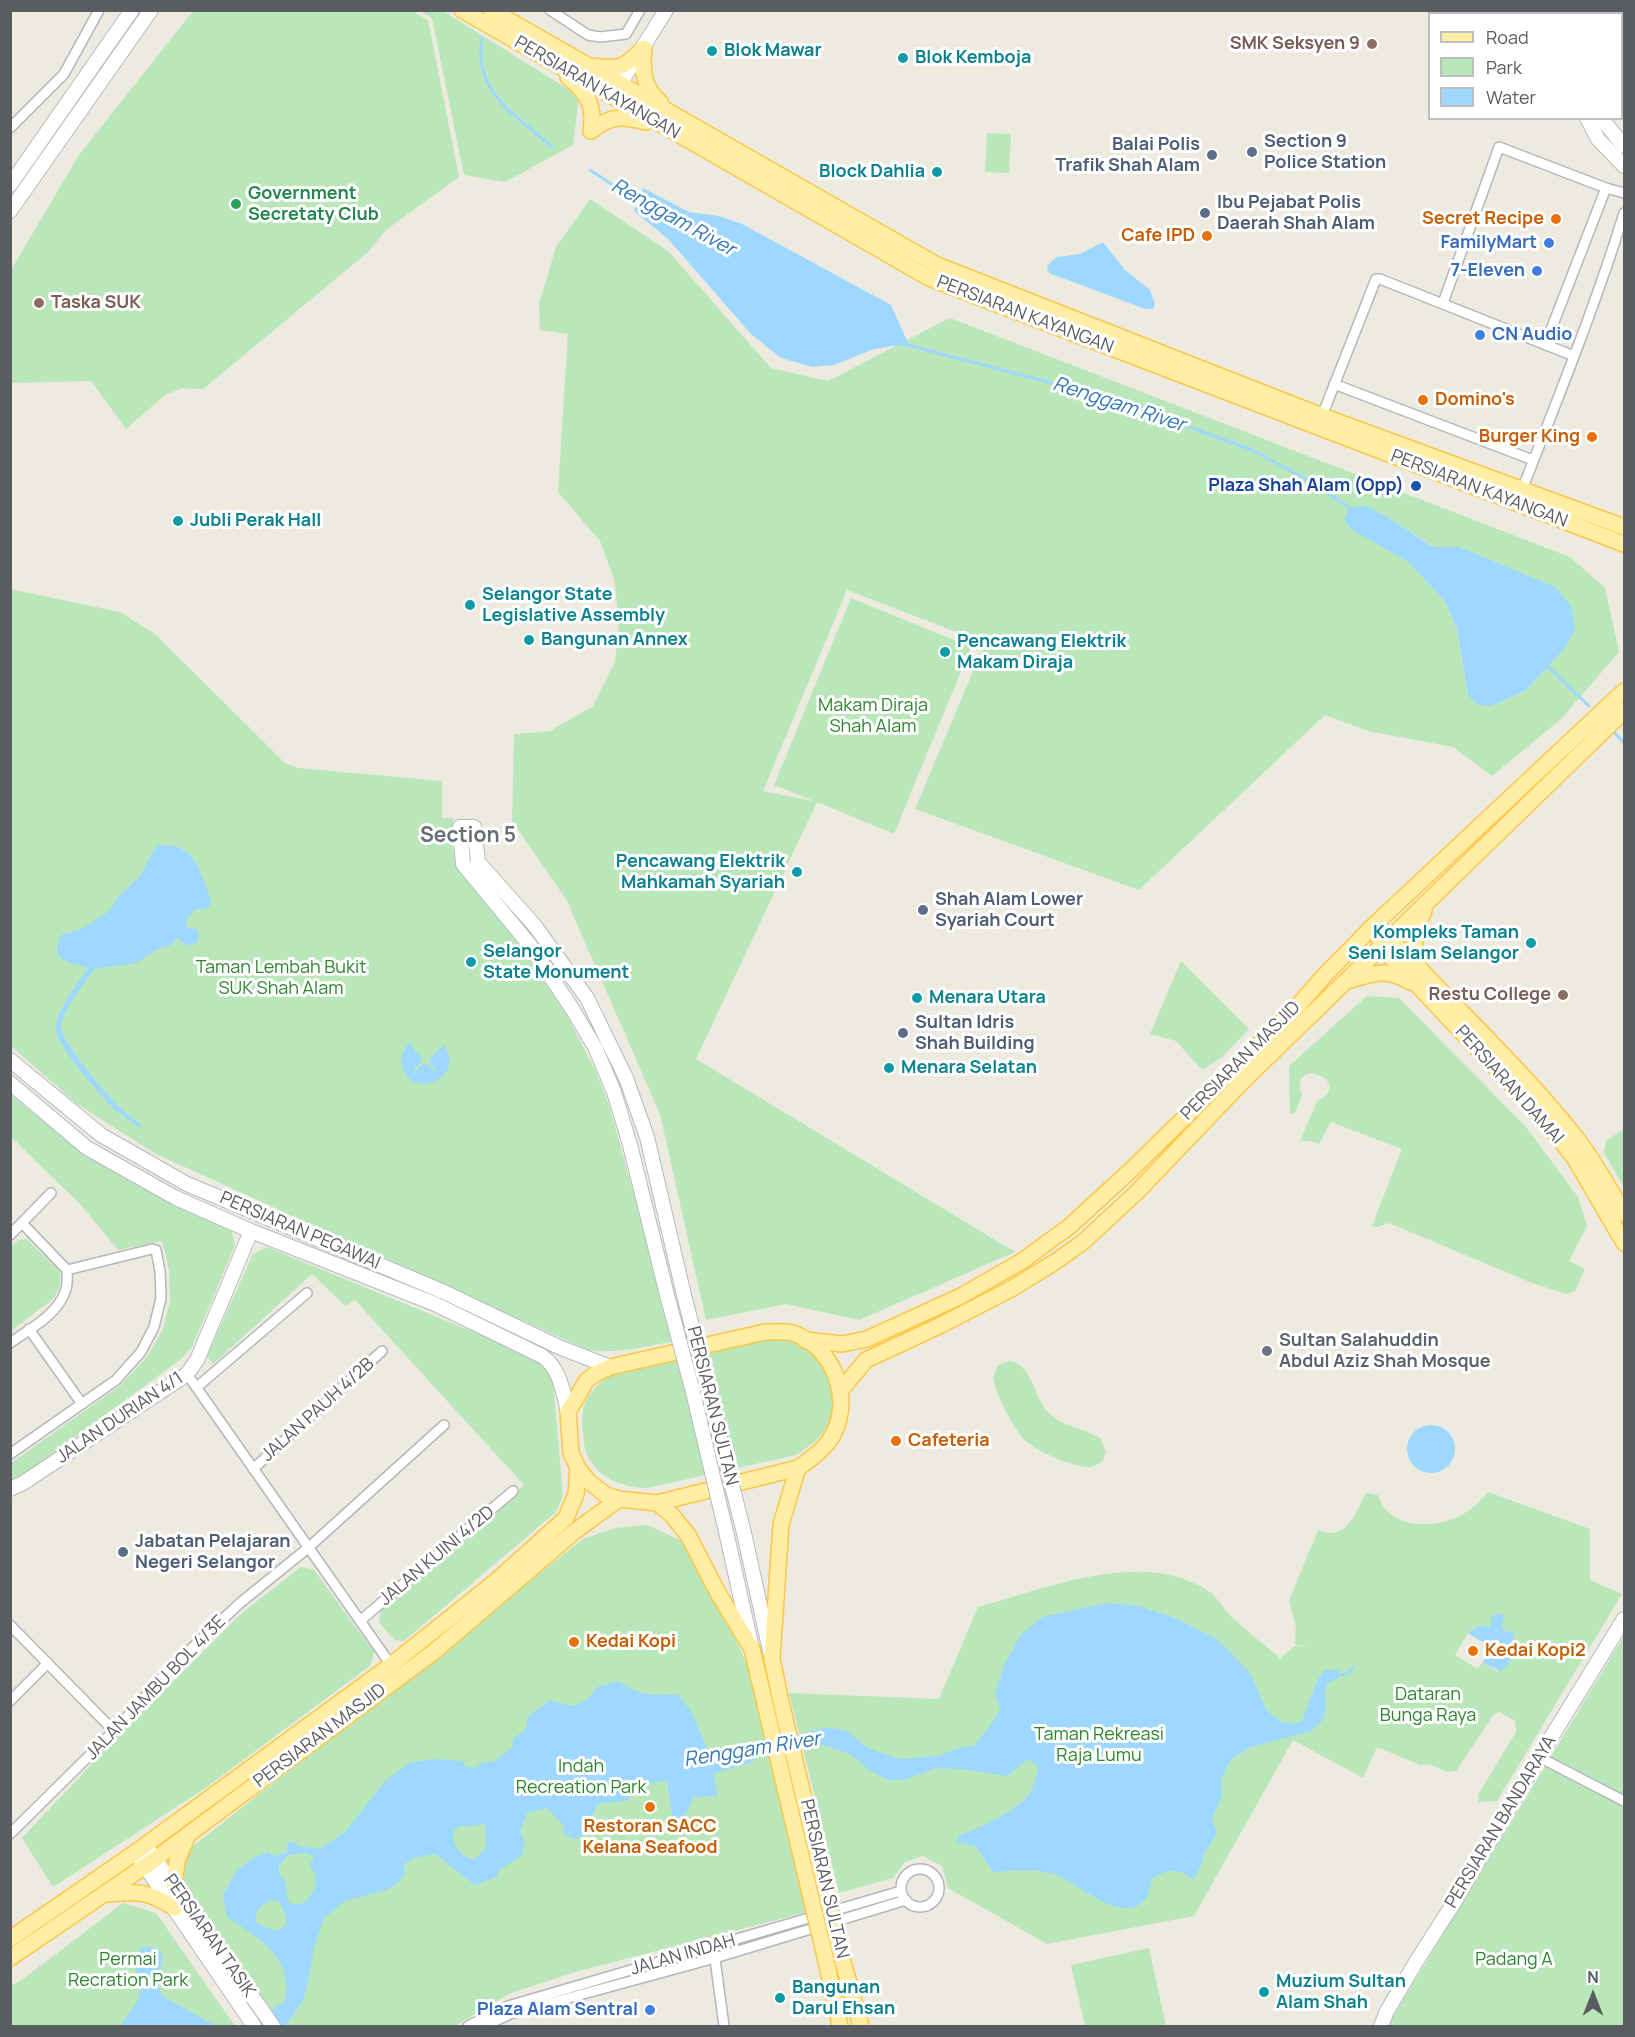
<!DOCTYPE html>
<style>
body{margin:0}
#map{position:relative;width:1635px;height:2037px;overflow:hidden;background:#edeae0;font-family:Manrope,sans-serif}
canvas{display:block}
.frame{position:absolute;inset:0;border:12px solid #595d62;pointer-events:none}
.legend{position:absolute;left:1428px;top:12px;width:195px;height:108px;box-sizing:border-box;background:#fff;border:2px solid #bdbec0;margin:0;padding:8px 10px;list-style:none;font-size:18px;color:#595d62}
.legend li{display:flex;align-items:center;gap:12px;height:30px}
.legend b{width:30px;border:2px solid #bdbec0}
.north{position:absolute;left:1563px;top:1965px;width:60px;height:60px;-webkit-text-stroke:4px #fff;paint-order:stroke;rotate:0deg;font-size:16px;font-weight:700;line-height:24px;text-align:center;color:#595d62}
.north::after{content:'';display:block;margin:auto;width:21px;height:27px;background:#595d62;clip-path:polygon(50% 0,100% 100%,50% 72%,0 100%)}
</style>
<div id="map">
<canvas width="1635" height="2037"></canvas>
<div class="frame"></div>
<ul class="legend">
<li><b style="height:8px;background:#ffeea3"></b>Road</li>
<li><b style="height:16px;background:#bae7b9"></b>Park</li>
<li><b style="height:16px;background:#9ed7ff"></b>Water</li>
</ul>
<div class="north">N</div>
</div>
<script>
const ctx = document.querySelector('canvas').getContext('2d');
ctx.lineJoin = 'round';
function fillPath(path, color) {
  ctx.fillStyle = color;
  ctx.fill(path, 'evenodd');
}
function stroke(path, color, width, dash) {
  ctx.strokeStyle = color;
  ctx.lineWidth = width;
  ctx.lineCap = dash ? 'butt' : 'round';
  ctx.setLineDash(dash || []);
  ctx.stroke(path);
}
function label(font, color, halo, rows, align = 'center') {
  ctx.font = font + ' Manrope,sans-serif';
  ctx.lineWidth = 6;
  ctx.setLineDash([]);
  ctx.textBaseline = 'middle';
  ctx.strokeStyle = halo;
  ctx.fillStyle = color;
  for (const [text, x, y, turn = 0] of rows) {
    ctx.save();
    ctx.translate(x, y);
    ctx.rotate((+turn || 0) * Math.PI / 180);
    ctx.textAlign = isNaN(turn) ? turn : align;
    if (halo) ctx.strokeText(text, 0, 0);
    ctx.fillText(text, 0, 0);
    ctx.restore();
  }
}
fillPath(new Path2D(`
 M410,10L428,20L459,177L386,230L368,252L203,389L182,388L165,395L126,429L91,381L11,383V270L79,155L193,11Z
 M420,11H443L579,96L573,145L505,182L464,175L432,18Z
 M987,133L1011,134L1009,173L985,172Z
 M590,199L668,251L771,368L828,381L950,318L1570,557L1605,588L1619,652L1562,718L1492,776L1453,747L1368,731L1325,715L1139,890L915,809L985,643L847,590L763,791L814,801L774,785L851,598L971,647L894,834L817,802L696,1059L1015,1252L859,1320L786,1304L706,1320L660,1114L566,899L512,821L514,734L550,731L593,706L615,662L619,622L614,579L600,541L558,492L568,334L540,330L539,304L556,247ZM1391,519L1434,547H1459L1492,562L1565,648L1526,690L1492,706L1468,695L1457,629L1445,601L1407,561Z
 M10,589L120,612L155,634L285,763L298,768L442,781V818H453L452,846L455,859L514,938L565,1012L596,1072L609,1105L673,1336L670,1342C643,1347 616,1354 588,1350L156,1154L77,1104L11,1046Z
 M1181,961L1249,1029L1221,1058L1202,1070L1176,1041L1150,1034Z
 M1367,996L1399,998L1526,1127L1578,1197L1587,1226L1569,1261L1585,1269L1575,1291L1566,1294L1532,1283L1389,1223L1378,1227L1372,1226L1402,1149L1331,1122L1319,1144L1310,1141H1300L1317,1101C1357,1082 1288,1053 1302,1095L1295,1112L1290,1115L1289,1066Z
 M10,1094L84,1155L172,1205L231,1228L235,1245L192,1347L181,1359L21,1477L11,1482V1463L120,1386L147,1357L163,1329L170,1301L169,1270L162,1241L118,1250L80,1204L11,1137Z
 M1624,1129V1187L1604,1153L1606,1141Z
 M27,1239L60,1272V1286L54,1298L11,1331V1247L18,1240Z
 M267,1247L539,1359L553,1381L563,1496L556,1512L404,1641L394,1640L379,1622L381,1610L524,1485L355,1300L345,1306L312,1274L213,1364L207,1356L253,1254Z
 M765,1335C772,1335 781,1335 788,1337C815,1345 830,1369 833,1396C834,1406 833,1418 827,1427C820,1439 808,1447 796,1455L647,1488C623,1488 595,1477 586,1452C584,1447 584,1439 583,1433C581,1424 582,1409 586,1401C592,1389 602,1381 612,1373Z
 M1009,1361C1031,1363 1034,1395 1046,1410C1057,1425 1084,1428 1100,1438L1106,1452L1102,1462C1098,1464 1094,1467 1089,1467C1073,1467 1032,1450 1022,1437C1011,1424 996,1394 993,1378L998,1365Z
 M1488,1492L1590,1529V1580L1622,1594L1497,1801L1479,1802L1478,1795L1516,1732L1515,1721L1500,1712L1494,1714L1456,1771L1448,1772L1429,1764L1420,1765L1377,1747L1363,1778L1293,1740L1194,1916L1047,1944L948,1888L942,1866L923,1856L905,1862L893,1878L839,1893L789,1693L939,1699L978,1607C1047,1588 1144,1547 1210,1592C1219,1599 1225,1612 1234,1619C1249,1633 1265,1645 1280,1658L1295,1646L1308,1645H1295L1296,1627L1289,1601L1318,1530C1347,1542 1355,1513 1366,1493L1378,1495C1389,1531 1437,1529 1463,1514C1474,1508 1480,1501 1488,1492ZM1481,1625L1501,1628L1508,1632L1514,1631L1513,1658L1497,1671L1482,1663L1478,1669L1455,1655L1468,1633Z
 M647,1525L682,1541L707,1579L746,1662L766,1729L807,1912L575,1972L511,1993L455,2026H284L179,1888L181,1861L192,1847L583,1539L615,1528Z
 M301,1567L314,1570L374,1652L371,1665L204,1789L53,1887L22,1838L121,1733L244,1611Z
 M1624,1636V2026H1390L1391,2020Z
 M123,1903L156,1913L235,2026H11V1986L23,1979Z
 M1149,1948L1166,2026H1085L1071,1965Z`), '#bae7b9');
fillPath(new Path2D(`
 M643,188L689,212L719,216L742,224L891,305L909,345L892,346L871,350L834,365L812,367L781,358L751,334L668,239L634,211Z
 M1103,242L1125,270L1150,290L1155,304L1153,309H1145L1049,273L1047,266L1057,257L1080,254Z
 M1366,506L1391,519L1433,547H1459L1555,587L1571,606L1575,629L1565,648L1526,690L1492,706L1478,705L1468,695L1457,629L1445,601L1407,561L1352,530L1344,519L1349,508Z
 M159,845C188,844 196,859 205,884C208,891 212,899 210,906L204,909H195L186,921L187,927L197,929L199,932L198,940L195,944L185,945L177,938L171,945L158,949L136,963L94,969C84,984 64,1008 61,1025C59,1040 108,1096 120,1108C127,1114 135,1120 142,1126L139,1128C132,1122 124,1117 117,1111C104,1100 55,1044 56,1029C56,1010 78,984 88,968L67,962L58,955L57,946L61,935L82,929L111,910L117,898L141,875L153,851Z
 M410,1042L415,1051L422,1057L420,1060L421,1063L414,1068V1071H416L422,1064L428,1065L435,1072L436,1069L429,1064L431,1061L430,1058L444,1045C467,1081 408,1101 402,1064C400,1056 404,1049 410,1042Z
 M1407 1449a24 24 0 1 1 48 0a24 24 0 1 1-48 0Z
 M1107,1603L1139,1606L1175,1618L1218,1640L1250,1673L1267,1711L1281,1722L1291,1724L1302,1721L1318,1679L1325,1670H1340L1338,1678L1328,1683L1325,1690L1326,1708L1323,1720L1311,1731L1251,1747L1231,1759L1221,1779L1222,1796L1212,1819L1217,1834L1203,1855V1862L1193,1880C1178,1868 1169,1869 1153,1878C1149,1884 1150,1893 1145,1899C1123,1928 1075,1880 1053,1874C1033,1868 1013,1871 993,1872L975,1846L957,1842L958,1836C979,1828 1022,1810 1032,1789C1035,1783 1036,1774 1038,1766L1028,1759L1007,1776L962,1769L937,1768L903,1780H888L871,1771L848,1753L816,1743L764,1751L752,1762L713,1774L718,1796L693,1797L687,1812L677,1822L672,1815L667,1781L627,1786L629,1800L597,1804L585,1835L573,1839L562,1832L565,1827L547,1808L527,1813L520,1832L525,1842L521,1856L498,1871L497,1877L475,1885L435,1854L414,1858L404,1864V1877L389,1889L345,1901L324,1918L314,1947L310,1972L303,2000L287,2024L283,2026H249L285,2001C285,1995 287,1988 286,1982C283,1950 251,1933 227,1917L223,1895L235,1873L251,1859L268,1852L273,1856L286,1853L288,1842H295L298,1846L320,1849L346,1831L385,1781L409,1763L432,1759L463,1761L466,1767L477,1768L482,1762H494L513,1746V1739L527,1728V1717L550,1700C572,1709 584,1708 597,1687L618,1681C642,1697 650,1695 677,1694L691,1711L710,1756L763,1744L827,1727L846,1731L870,1749L899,1759L938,1756L962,1747L974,1746L993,1722L1000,1708L995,1694L1004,1665L1020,1636L1042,1617ZM479,1824H484L486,1830V1848L474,1859C461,1858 450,1843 454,1830L461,1826H477ZM306,1853L313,1856V1860L309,1864L315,1874L316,1886L306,1902C283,1909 288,1897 285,1880L279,1875V1865L288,1855ZM270,1900L278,1901C284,1909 287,1916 286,1925L276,1931L259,1925L255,1920L258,1909Z
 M1498,1613L1502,1614L1504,1618L1501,1628L1508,1632L1514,1631L1513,1658L1501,1671L1482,1663L1492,1648L1468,1633L1481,1625L1490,1627L1492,1617Z
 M146,1946C174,1950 158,1966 158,1981C158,1985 161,1991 162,1996L216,2026H120C143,1994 145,1998 133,1959L137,1952Z`), '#9ed7ff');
stroke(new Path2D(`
 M482,38C473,93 515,114 552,147
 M590,170L639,202
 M907,345L1113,399L1252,450L1304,478L1351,509
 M1544,667H1548L1589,706
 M1612,730L1624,743
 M1336,1675L1347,1674L1353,1668`), '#9ed7ff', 3);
const street = new Path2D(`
 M550,10L588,35L600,37L626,34L640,10
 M1622,18L1624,12
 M1622,110L1624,113
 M10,128L64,74L99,10
 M1443,303L1499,147L1606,188L1624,193
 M1545,345L1606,188
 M1334,384L1533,460
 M1322,416L1376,279H1380L1574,356
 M1522,490C1558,398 1595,307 1624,213
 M10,1235L51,1193
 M29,1329L82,1404
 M10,1343C30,1329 59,1314 66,1289C68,1283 67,1276 67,1270L22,1223
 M187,1374L391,1665
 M197,1387L307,1293
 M10,1454L116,1380L141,1352L154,1327L161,1298L160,1271L156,1250L152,1249L67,1270
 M253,1469L382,1351
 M361,1620L513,1491
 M10,1625L114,1731
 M10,1701L48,1663
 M1539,1757L1624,1801
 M10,1834L114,1731L175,1664L206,1635L240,1603L308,1548L444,1425
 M901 1888a19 19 0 1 1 38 0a19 19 0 1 1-38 0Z
 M712,1953L715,1959L724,2026
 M468,2026L508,2006L901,1891
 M485,2026L510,2014L715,1958L906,1900`);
const secondary = new Path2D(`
 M1583,14L1584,10
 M1596,14V10
 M615,92L666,10
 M1587,118L1598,139L1624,166
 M1601,118L1624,146
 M10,185L132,10
 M10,211L151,10
 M10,1060L101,1135L187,1184L444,1292L559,1347L610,1367
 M10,1083L87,1148L176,1198L251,1231L435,1304L542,1356C560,1368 563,1392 568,1412
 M667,1295L630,1145L614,1092L595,1047L571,1007L529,944L463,864L460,827H474L478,862L535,926L587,998L626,1078L647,1137L683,1291
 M10,1489L23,1483L187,1374L197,1360L251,1231
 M744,1533L770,1651
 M727,1536L751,1644
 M145,1845L273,2026
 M139,1857L254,2026
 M1381,2026L1387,2011L1416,1962L1455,1901L1539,1757L1624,1619`);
const primary = new Path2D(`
 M462,10L929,278L1624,544
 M491,10L937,265L1322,416L1624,527
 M644,48C642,69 642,87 660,102
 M595,66C621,71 626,65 644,48
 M568,77C588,94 595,105 591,131
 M591,131C611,115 622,116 646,122
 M1384,935L1387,953L1545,1120L1575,1159L1624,1243
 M1379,939L1395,945L1419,968C1472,1024 1530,1079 1578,1140C1595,1163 1610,1189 1624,1214
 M1419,968C1412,943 1413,934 1424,911
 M1351,980C1375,973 1387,968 1410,982
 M765,1332C774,1332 784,1331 793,1333C836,1348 855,1404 829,1441C821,1452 810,1460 798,1468L657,1503L619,1499L606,1495L588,1481L578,1468L571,1453L568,1412L587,1380L597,1373L610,1367Z
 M805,1340L842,1344L867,1339L961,1296L1022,1261L1070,1226L1131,1170L1297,1007L1323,977L1372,927L1624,691
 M841,1390L866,1360L939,1326L1011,1289L1055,1262L1083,1242L1137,1192L1243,1081L1624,711
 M657,1503L671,1514L688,1535L718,1593L752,1649L765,1704
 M781,1702L772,1659L781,1524L798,1468
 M174,1887L177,1861L188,1835
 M107,1894C141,1891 146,1891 175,1908
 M10,1939L136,1852L391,1665L496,1581L566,1518L576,1494L578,1468
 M10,1958L154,1860L435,1651L574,1532L619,1499
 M843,1962L861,2026
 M827,1965L840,2026`);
stroke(street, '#b3b7bc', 12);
stroke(secondary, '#b6bac0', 16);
stroke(primary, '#fdc649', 18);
stroke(street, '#fff', 9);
stroke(secondary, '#fff', 14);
stroke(primary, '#ffeea3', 15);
const secondaryBridge = new Path2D(`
 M683,1291L744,1533
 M667,1295L693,1392L727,1536`);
const primaryBridge = new Path2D(`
 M781,1702L843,1962
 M765,1704L827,1965`);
stroke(secondaryBridge, '#b6bac0', 16, []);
stroke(primaryBridge, '#fdc649', 18, []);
stroke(secondaryBridge, '#fff', 14);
stroke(primaryBridge, '#ffeea3', 15);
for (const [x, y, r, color] of [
 [1372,44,6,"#8d6e63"],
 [712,51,6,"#0f9aa8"],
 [903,58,6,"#0f9aa8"],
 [1252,152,6,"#5c6f8a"],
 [1212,155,6,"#5c6f8a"],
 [937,172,6,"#0f9aa8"],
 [236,204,6,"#2e9e5b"],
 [1205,213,6,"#5c6f8a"],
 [1556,219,6,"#e8710a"],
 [1207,236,6,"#e8710a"],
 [1549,243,6,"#3f7fe0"],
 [1537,271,6,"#3f7fe0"],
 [39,303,6,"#8d6e63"],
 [1480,335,6,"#3f7fe0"],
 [1423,400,6,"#e8710a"],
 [1592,437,6,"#e8710a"],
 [1416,486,6,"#1a4fb4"],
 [178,521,6,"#0f9aa8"],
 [470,605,6,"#0f9aa8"],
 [529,640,6,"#0f9aa8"],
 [945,652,6,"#0f9aa8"],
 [797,872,6,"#0f9aa8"],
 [923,910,6,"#5c6f8a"],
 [1531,943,6,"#0f9aa8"],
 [471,962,6,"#0f9aa8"],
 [1563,995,6,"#8d6e63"],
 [917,998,6,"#0f9aa8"],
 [903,1033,6,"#5c6f8a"],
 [889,1068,6,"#0f9aa8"],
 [1267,1351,6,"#6b7280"],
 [896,1441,6,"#e8710a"],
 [123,1552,6,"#5c6f8a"],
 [574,1642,6,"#e8710a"],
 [1473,1651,6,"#e8710a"],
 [650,1807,6,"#e8710a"],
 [1264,1992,6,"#0f9aa8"],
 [780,1998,6,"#0f9aa8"],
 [650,2010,6,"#3f7fe0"]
]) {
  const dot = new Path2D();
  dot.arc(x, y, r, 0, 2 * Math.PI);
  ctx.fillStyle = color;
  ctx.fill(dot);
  stroke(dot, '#fff', 2);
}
label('bold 18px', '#785e54', '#fff', [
 ["SMK Seksyen 9",1360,44],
 ["Taska SUK",51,303,"left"],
 ["Restu College",1551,995]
], 'right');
label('bold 18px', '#0d838f', '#fff', [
 ["Blok Mawar",724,51],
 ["Blok Kemboja",915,58],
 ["Block Dahlia",925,172,"right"],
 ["Jubli Perak Hall",190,521],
 ["Selangor State",482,595],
 ["Legislative Assembly",482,616],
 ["Bangunan Annex",541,640],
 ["Pencawang Elektrik",957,642],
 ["Makam Diraja",957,663],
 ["Pencawang Elektrik",785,862,"right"],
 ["Mahkamah Syariah",785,883,"right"],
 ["Kompleks Taman",1519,933,"right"],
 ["Seni Islam Selangor",1519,954,"right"],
 ["Selangor",483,952],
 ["State Monument",483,973],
 ["Menara Utara",929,998],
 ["Menara Selatan",901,1068],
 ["Muzium Sultan",1276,1982],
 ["Alam Shah",1276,2003],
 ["Bangunan",792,1988],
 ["Darul Ehsan",792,2009]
], 'left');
label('18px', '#595d62', '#fff', [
 ["PERSIARAN KAYANGAN",597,88,30],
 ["PERSIARAN KAYANGAN",1025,315,21],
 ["PERSIARAN KAYANGAN",1479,489,21],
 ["PERSIARAN MASJID",1241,1061,-45],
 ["PERSIARAN DAMAI",1509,1085,48],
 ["PERSIARAN PEGAWAI",300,1231,23],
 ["PERSIARAN SULTAN",712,1406,76],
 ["JALAN PAUH 4/2B",318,1410,-42],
 ["JALAN DURIAN 4/1",120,1418,-34],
 ["JALAN KUINI 4/2D",437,1556,-40],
 ["JALAN JAMBU BOL 4/3E",156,1688,-46],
 ["PERSIARAN MASJID",320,1736,-37],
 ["PERSIARAN BANDARAYA",1501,1822,-59],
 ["PERSIARAN SULTAN",824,1879,77],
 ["PERSIARAN TASIK",209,1936,55],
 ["JALAN INDAH",683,1955,-16]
]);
label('bold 18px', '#4e5e75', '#fff', [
 ["Section 9",1264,142],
 ["Police Station",1264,163],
 ["Balai Polis",1200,145,"right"],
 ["Trafik Shah Alam",1200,166,"right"],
 ["Ibu Pejabat Polis",1217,203],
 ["Daerah Shah Alam",1217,224],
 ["Shah Alam Lower",935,900],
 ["Syariah Court",935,921],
 ["Sultan Idris",915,1023],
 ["Shah Building",915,1044],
 ["Jabatan Pelajaran",135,1542],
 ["Negeri Selangor",135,1563]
], 'left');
label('bold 18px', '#27864d', '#fff', [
 ["Government",248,194],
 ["Secretaty Club",248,215]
], 'left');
label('bold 18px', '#c56008', '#fff', [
 ["Secret Recipe",1544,219,"right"],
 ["Cafe IPD",1195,236,"right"],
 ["Domino's",1435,400],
 ["Burger King",1580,437,"right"],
 ["Cafeteria",908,1441],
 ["Kedai Kopi",586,1642],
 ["Kedai Kopi2",1485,1651],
 ["Restoran SACC",650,1827,"center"],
 ["Kelana Seafood",650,1848,"center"]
], 'left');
label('bold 18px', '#366cbe', '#fff', [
 ["FamilyMart",1537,243],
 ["7-Eleven",1525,271],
 ["CN Audio",1492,335,"left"],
 ["Plaza Alam Sentral",638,2010]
], 'right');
label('bold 18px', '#164399', '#fff', [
 ["Plaza Shah Alam (Opp)",1404,486]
], 'right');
label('18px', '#2e852f', '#fff', [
 ["Makam Diraja",873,706],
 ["Shah Alam",873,727],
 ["Taman Lembah Bukit",281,968],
 ["SUK Shah Alam",281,989],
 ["Dataran",1428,1695],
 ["Bunga Raya",1428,1716],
 ["Taman Rekreasi",1099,1735],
 ["Raja Lumu",1099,1756],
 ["Indah",581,1767],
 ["Recreation Park",581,1788],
 ["Permai",128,1960],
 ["Recration Park",128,1981],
 ["Padang A",1514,1960]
]);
label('bold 18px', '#5b616d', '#fff', [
 ["Sultan Salahuddin",1279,1341],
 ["Abdul Aziz Shah Mosque",1279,1362]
], 'left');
label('italic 20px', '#3378b8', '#fff', [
 ["Renggam River",673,218,29],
 ["Renggam River",1119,405,18],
 ["Renggam River",752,1750,-9]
]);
label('bold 21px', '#696f74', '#fff', [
 ["Section 5",468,836]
]);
</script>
